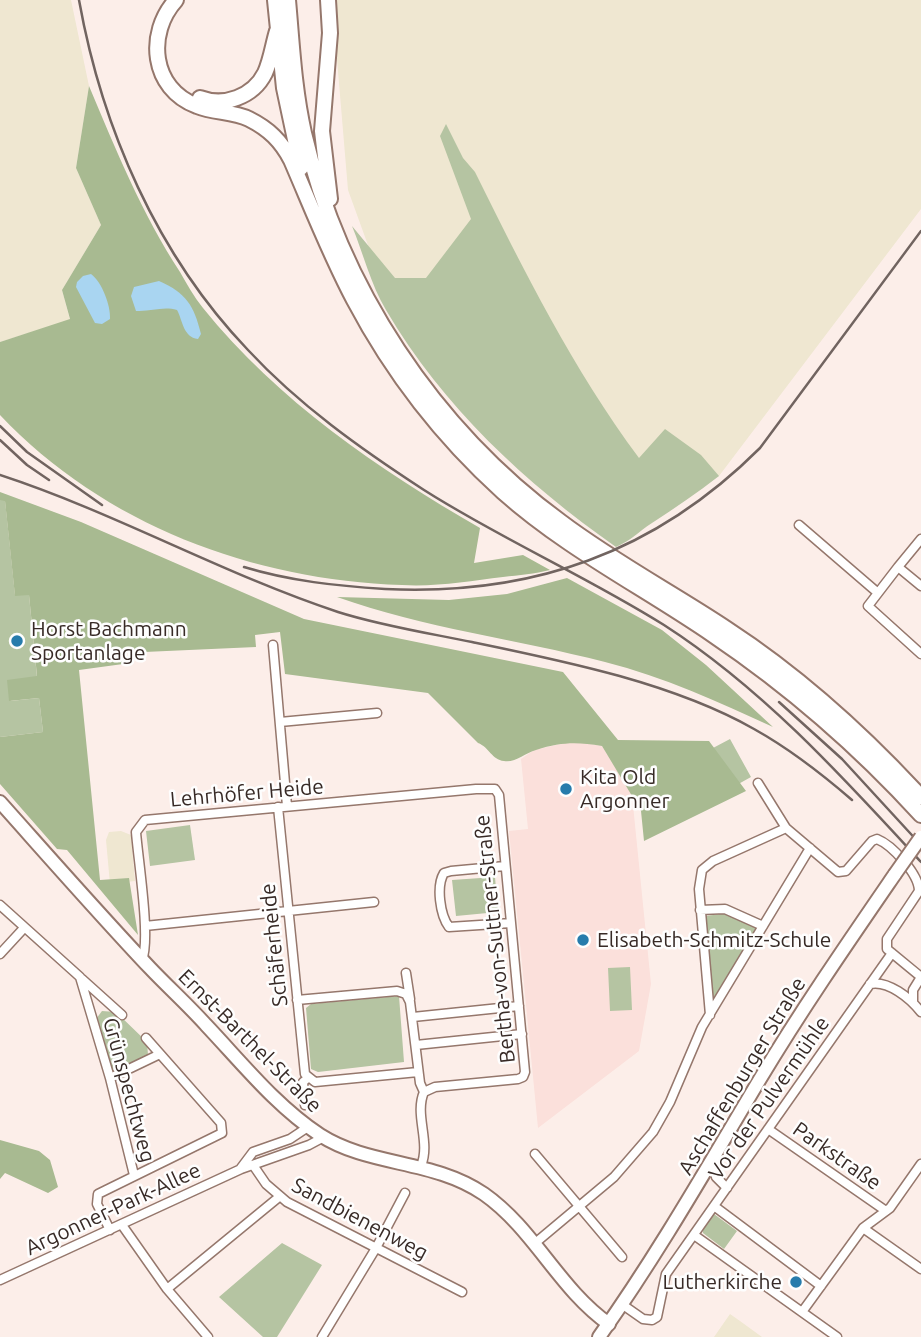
<!DOCTYPE html>
<meta charset="utf-8">
<style>
body{margin:0}
canvas{display:block;background:#fceee9}
</style>
<canvas width="921" height="1337"></canvas>
<script>
const ctx = document.querySelector('canvas').getContext('2d');
ctx.lineJoin = 'round';
function fillPath(path, color) {
  ctx.fillStyle = color;
  ctx.fill(path, 'evenodd');
}
function stroke(path, color, width, dash) {
  ctx.strokeStyle = color;
  ctx.lineWidth = width;
  ctx.lineCap = dash ? 'butt' : 'round';
  ctx.setLineDash(dash || []);
  ctx.stroke(path);
}
function label(font, color, halo, rows, align = 'center') {
  ctx.font = font + ' Ubuntu,sans-serif';
  ctx.lineWidth = 5;
  ctx.setLineDash([]);
  ctx.textBaseline = 'middle';
  ctx.strokeStyle = halo;
  ctx.fillStyle = color;
  for (const [text, x, y, turn = 0] of rows) {
    ctx.save();
    ctx.translate(x, y);
    ctx.rotate((+turn || 0) * Math.PI / 180);
    ctx.textAlign = isNaN(turn) ? turn : align;
    if (halo) ctx.strokeText(text, 0, 0);
    ctx.fillText(text, 0, 0);
    ctx.restore();
  }
}
fillPath(new Path2D(`
 M0,0H71L89,86L76,168L101,225L62,290L70,320L0,342Z
 M332,0H921V209L719,476L608,529L390,306L348,190Z
 M121,831L131,835L135,881L110,884L106,840L109,832Z
 M730,1314L740,1321L762,1337H714Z`), '#efe7d1');
fillPath(new Path2D(`
 M574,741L602,746L632,795L651,984L639,1051L538,1128L509,831L528,829L521,759L534,750Z`), '#fbe0db');
fillPath(new Path2D(`
 M446,124L463,158L475,172C524,271 573,369 639,458L665,429L701,455L719,476C697,493 675,508 652,523C638,532 632,540 616,547C525,483 443,407 386,310C371,285 363,253 352,226L395,278H426L471,219L440,136Z
 M0,500H5L15,595H29L37,677L10,701L39,698L43,732L0,737Z
 M730,739L751,777L733,787L713,748Z
 M190,825L195,860L150,866L146,831Z
 M495,877L498,912L456,916L452,880Z
 M727,913L754,924L756,929L716,997H714L711,991L706,916Z
 M630,967L632,1010L610,1011L608,968Z
 M399,996L404,1062L318,1072L311,1069L306,1008L311,1004Z
 M102,1011L116,1012L147,1042L148,1055L117,1071L111,1069L96,1019Z
 M714,1214L737,1231L724,1249L703,1233V1230Z
 M282,1243L322,1265L277,1337H263L219,1297Z`), '#b5c4a2');
fillPath(new Path2D(`
 M89,86C116,150 142,214 180,272C187,284 194,297 203,308C278,401 378,469 480,528L474,563L523,555L550,570C535,574 519,575 503,577C470,581 436,587 402,585C253,580 104,525 0,415V342L70,319L62,290L101,225L76,168Z
 M0,492L81,522L304,619L563,672L618,740L709,741L746,791L644,841L641,811L602,746C576,742 562,742 536,750C525,753 515,763 504,761C492,760 489,747 478,743L428,693L285,674L280,632L255,635L256,647L122,653L123,664L79,670L100,880L129,878L138,935L67,850L57,849L0,784V737L43,732L39,698L9,701L7,680L37,676L29,595L15,596L5,501L0,500Z
 M567,578L662,630L706,665L773,727C719,702 664,677 605,662C516,639 424,628 337,597L449,600L507,594Z
 M0,1140L39,1151L50,1160L58,1187L48,1193L5,1173L0,1179Z`), '#a8ba91');
fillPath(new Path2D(`
 M91,274C102,282 111,306 110,319L102,324L95,323L76,287L77,282L83,276Z
 M159,281C186,293 194,305 201,334L198,339C183,337 183,321 177,310C162,306 151,312 136,311L131,296L134,287Z`), '#a9d5f1');
const street = new Path2D(`
 M799,525L878,593L898,567L921,586
 M898,567L921,539
 M878,593L868,606L921,654
 M273,645L287,806
 M280,722L377,713
 M758,783L786,828L838,872L846,871L872,841L877,839C892,845 919,874 919,891L887,939V949L921,977
 M278,807L305,1074L315,1082L418,1072
 M505,866L451,871L444,873C436,886 440,915 449,927L511,923
 M0,905L80,977L110,1078L134,1175
 M700,910L725,909L763,926
 M145,926L374,902
 M0,954L24,928
 M142,960C151,939 138,859 136,832L145,820L476,789H495L499,795L525,1072L523,1077L518,1079L435,1087L424,1092C414,1115 431,1142 421,1166
 M406,973L410,999
 M82,979L122,1015
 M870,984C888,980 910,998 921,1012
 M297,1000L397,991L406,994L410,1002L420,1083L424,1092
 M913,1002V990L921,977
 M710,1015L699,889L702,870L713,861L786,828
 M413,1017L519,1006
 M416,1045L522,1034
 M110,1078L160,1054
 M305,1105L303,1082L308,1078
 M768,1129L886,1211
 M535,1154L622,1257
 M715,1157L716,1177L727,1188
 M253,1165L266,1184L287,1202L462,1292
 M241,1168L253,1152L290,1139L308,1127
 M714,1206L821,1286
 M122,1225L167,1289L208,1337
 M863,1228L921,1269
 M110,1230L97,1204L98,1194L222,1133L221,1123L146,1038
 M694,1235L837,1337
 M534,1244L614,1177L653,1132L670,1102L702,1027L810,848
 M0,1280L241,1169L309,1145L324,1137
 M167,1289L279,1197
 M623,1305L643,1319L652,1320L657,1317L666,1274L892,953
 M802,1312L863,1228L890,1208L921,1164
 M322,1337L376,1248L405,1193`);
const secondary = new Path2D(`
 M0,802C50,858 99,914 150,968C168,987 188,1005 206,1025C242,1063 276,1106 320,1135C370,1167 433,1159 484,1194C534,1229 559,1289 609,1324`);
const primary = new Path2D(`
 M599,1337C658,1254 708,1166 760,1079C802,1009 849,941 895,874`);
const highway = new Path2D(`
 M176,0C146,33 151,89 197,106C214,113 233,111 249,119C269,129 281,141 291,160C311,206 330,255 354,300C392,372 442,437 503,492C567,549 643,587 713,635C790,687 859,747 921,815
 M275,0L284,88L301,168
 M288,0C292,44 294,89 304,133C340,287 433,428 561,522C614,562 673,593 727,629C799,676 863,734 921,797
 M328,0L330,33L322,131L330,199
 M200,98C224,107 253,97 265,73C271,60 273,44 277,31`);
stroke(street, '#95776c', 11);
stroke(secondary, '#95776c', 16);
stroke(primary, '#95776c', 16);
stroke(highway, '#95776c', 18);
stroke(street, '#fff', 8);
stroke(secondary, '#fff', 12);
stroke(primary, '#fff', 12);
stroke(highway, '#fff', 14);
stroke(new Path2D(`
 M79,0C102,128 157,255 248,350C299,405 361,449 424,490C501,539 586,576 664,625C762,688 842,776 921,862
 M0,426L27,452L102,505
 M0,440L27,465L49,480
 M0,475C116,513 223,574 338,612C382,626 428,633 472,642C564,661 673,683 754,729C790,749 822,774 852,800
 M244,567C290,581 337,586 385,589C532,596 655,553 760,448L921,231
 M779,702L842,759L921,845`), '#716460', 2.5);
const primaryBridge = new Path2D(`
 M895,874L921,837`);
stroke(primaryBridge, '#95776c', 16, []);
stroke(primaryBridge, '#fff', 12);
for (const [x, y, r, color] of [
 [17,641,7,"#277cac"],
 [566,789,7,"#277cac"],
 [583,940,7,"#277cac"],
 [796,1282,7,"#277cac"]
]) {
  const dot = new Path2D();
  dot.arc(x, y, r, 0, 2 * Math.PI);
  ctx.fillStyle = color;
  ctx.fill(dot);
  stroke(dot, '#fefefe', 2.5);
}
label('21px', '#372a26', '#fefefe', [
 ["Horst Bachmann",31,629],
 ["Sportanlage",31,653],
 ["Kita Old",580,777],
 ["Argonner",580,801],
 ["Elisabeth-Schmitz-Schule",597,940],
 ["Lutherkirche",782,1282,"right"]
], 'left');
label('21px', '#372a26', '#fefefe', [
 ["Lehrhöfer Heide",247,793,-5],
 ["Bertha-von-Suttner-Straße",495,939,-96],
 ["Schäferheide",274,945,-96],
 ["Ernst-Barthel-Straße",250,1041,45],
 ["Aschaffenburger Straße",742,1076,-59],
 ["Grünspechtweg",129,1090,75],
 ["Vor der Pulvermühle",769,1098,-55],
 ["Parkstraße",837,1156,35],
 ["Argonner-Park-Allee",113,1209,-25],
 ["Sandbienenweg",360,1219,28]
]);
</script>
